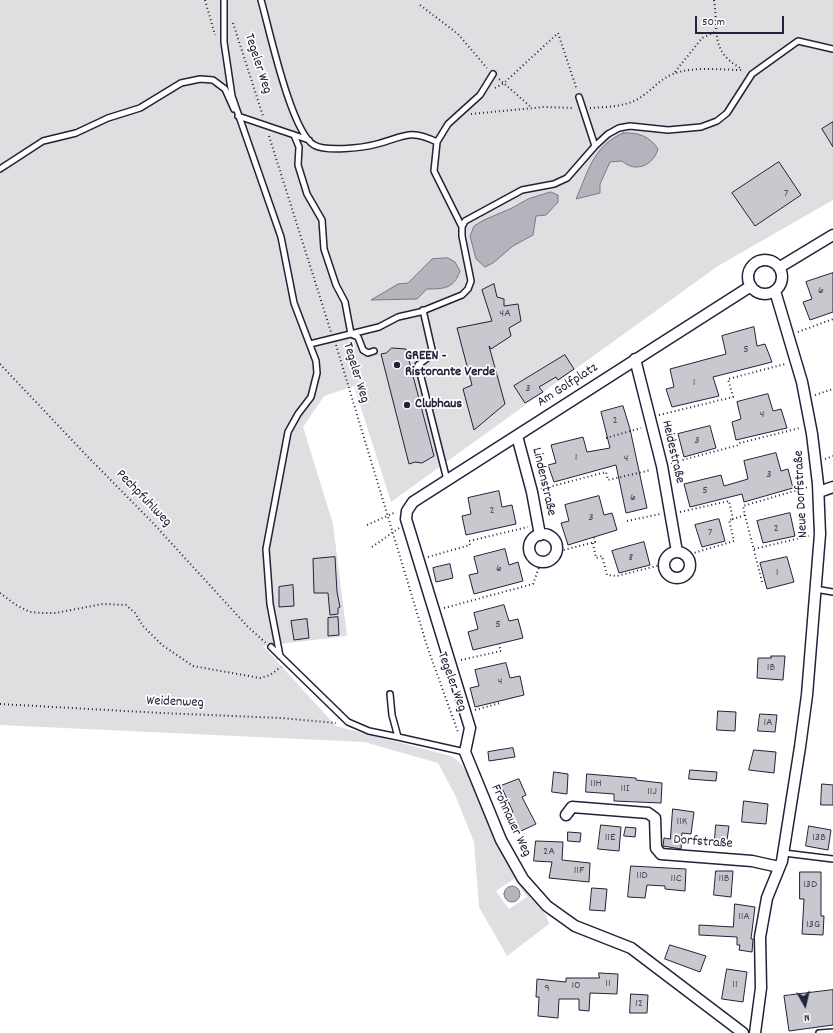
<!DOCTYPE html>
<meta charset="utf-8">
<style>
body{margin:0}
#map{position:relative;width:833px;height:1033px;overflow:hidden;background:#fff;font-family:Dekko,sans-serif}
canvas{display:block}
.north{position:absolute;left:785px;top:985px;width:40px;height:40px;-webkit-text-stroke:3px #fff;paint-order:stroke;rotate:172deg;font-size:11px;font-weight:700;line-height:16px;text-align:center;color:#22223b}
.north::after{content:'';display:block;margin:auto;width:14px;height:18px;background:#22223b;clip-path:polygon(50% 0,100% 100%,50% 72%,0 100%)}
.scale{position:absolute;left:695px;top:16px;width:89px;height:18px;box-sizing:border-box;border:2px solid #22223b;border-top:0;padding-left:5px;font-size:12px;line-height:14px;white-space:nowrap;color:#22223b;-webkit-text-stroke:3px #fff;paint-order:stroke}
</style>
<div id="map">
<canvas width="833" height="1033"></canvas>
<div class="north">N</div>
<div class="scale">50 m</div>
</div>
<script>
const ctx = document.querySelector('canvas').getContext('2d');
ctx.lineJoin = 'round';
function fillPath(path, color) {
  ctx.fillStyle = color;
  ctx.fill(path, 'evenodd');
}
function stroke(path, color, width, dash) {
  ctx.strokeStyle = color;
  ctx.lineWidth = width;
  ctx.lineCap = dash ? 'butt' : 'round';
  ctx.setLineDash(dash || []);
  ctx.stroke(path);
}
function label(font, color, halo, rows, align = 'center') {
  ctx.font = font + ' Dekko,sans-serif';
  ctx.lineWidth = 3.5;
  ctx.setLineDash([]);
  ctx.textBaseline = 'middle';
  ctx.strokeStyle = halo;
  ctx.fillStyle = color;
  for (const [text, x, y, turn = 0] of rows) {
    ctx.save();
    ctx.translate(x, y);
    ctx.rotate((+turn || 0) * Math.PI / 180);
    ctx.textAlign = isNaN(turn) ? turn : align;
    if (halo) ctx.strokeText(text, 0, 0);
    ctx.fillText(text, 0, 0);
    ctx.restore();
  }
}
fillPath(new Path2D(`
 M0,0H833V200L718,266L391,502L354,386L324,396L303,427L333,524L347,636L263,646L336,726L451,756C473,767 483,813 493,836C502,857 516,879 530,897C538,906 546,911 549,924L507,956L479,907L474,842L455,795L438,763L364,742L0,725ZM514,879L527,897L509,909L496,891Z`), '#dfdfe2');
const water = new Path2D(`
 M623,133C637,132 650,136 658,149C653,166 635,173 622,161L610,162L600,184V193L576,199C588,172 593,146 623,133Z
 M551,192L558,195V202L546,215L536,216L533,235L513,246L493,263L485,267L476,259L470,236L474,226L484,220L512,208L528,199Z
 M448,258L455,262L460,271C454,289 443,289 427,289L417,299L371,300L398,284L408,283L432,259Z
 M504 894a8 8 0 1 1 16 0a8 8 0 1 1-16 0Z`);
fillPath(water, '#b4b4bc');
stroke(water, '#7a7a88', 1);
const building = new Path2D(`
 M833,122V147L822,129Z
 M779,162L801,195L755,226L732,193Z
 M833,273V312L810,320L803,302L812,299L806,282Z
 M494,284L497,297L504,299V306L518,304L521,321L509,328L511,336L491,349L489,346L505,404L474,430L463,389L472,385L457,328L492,321L482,290Z
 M754,327L757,346L765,344L772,362L713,377L719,396L672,407L666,389L674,387L670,369L726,354L722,336Z
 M392,348L406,349L434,456L422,463L415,462L409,464L381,354L386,353Z
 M565,355L574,369L558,380L556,377L539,387L543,392L525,403L514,386Z
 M768,394L773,411L781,409L787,428L736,440L732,422L741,419L737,402Z
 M623,406L630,429L647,508L626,513L616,465L554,482L548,465L556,463L551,445L583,437L587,452L610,448L601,412Z
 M710,426L716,448L684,457L678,434Z
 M776,453L781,471L788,469L793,488L744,502L742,494L690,507L684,484L721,475L724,486L748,479L744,461Z
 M499,491L502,507L512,505L516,524L466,535L462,516L471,514L468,498Z
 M599,496L604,515L612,513L617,530L568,545L561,523L569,521L565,505Z
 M790,513L795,536L763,543L757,521Z
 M719,519L725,541L702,547L695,525Z
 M644,542L650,565L619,573L612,551Z
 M505,549L509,565L518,562L523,581L474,594L469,575L478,573L474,557Z
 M335,557L337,592L340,607L338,608V614L330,615L328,593H314L313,559Z
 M787,557L794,582L767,589L760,563Z
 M450,564L453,578L436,582L433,568Z
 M293,585L294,606L279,607V587Z
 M504,605L509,621L518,619L523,638L473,650L468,632L478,629L474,613Z
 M338,617L339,635L328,636V618Z
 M307,619L309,638L294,640L291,621Z
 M771,656H785L783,680L757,678L758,658H771Z
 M506,663L510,678L520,676L524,695L475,707L470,688L479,686L475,670Z
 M718,711L736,712L735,731L717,730Z
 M760,714L777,715L775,732L758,731Z
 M513,748L515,757L489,761L488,752Z
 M754,750L776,752L774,773L749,770Z
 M690,770L717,772L716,781L689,779Z
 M554,772L568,774L567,794L552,792Z
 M587,774L636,778V780L662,783L661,803L614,801V794L586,792Z
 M519,779L526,795L522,797L536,824L519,832L511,814L513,812L501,786Z
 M822,784L833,785V805H821Z
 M744,801L768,804L766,824L742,822Z
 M673,809L694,812L691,834L682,833L681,849L663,846L664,838L670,839Z
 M601,825L621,827L619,851L598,849Z
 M716,825L729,826L727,840L715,839Z
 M809,826L831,830L828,850L806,846Z
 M626,827L636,828L635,837L624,836Z
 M568,832L581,833L580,842L568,841Z
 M536,841L563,842L562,860L590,863L589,882L549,878L552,862L534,861Z
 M631,866L686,869L685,891L665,889V886L647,885L645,898L628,897Z
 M716,871H733L731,897L714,895Z
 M800,872H821V916H824L823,935L802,934L804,899H800Z
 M592,888L607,889L605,911L590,910Z
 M735,904L755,907L751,939H753L752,952L739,950L740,945H737V937L699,935V925L733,927Z
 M670,945L706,956L700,972L665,959Z
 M727,969L747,972L743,1002L722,999Z
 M599,973L618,974L617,994L590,993L589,1011L579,1010V999H559L558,1018L538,1016L539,997H536L537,979L566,982V978H599Z
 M833,990V1025L789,1031L784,996Z
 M631,994L648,995L647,1013H630Z`);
fillPath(building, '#c8c8cf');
stroke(building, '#22223b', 1);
const lane = new Path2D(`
 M224,0V42L232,96L281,237L294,303L316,361L317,373L311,397L298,414L288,432L266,549L270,604L280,656
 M261,0C269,28 291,132 314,145C326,152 362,148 377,144C404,137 409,128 437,142
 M579,97L595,146
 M238,116L309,140
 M294,135L299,147L298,165L307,194L322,220L324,249L336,285L345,302L351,334L358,337L363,350L368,353L374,351
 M0,169L43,141L76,133L108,118L140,108L181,83L200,79L213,80L225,89L234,109
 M462,227L434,171L437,142L448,124L480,95L493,74
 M423,310L433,354L418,365L447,480
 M310,344L379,327L398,317L420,312L462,295L468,289L471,281L462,236V227L465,221L522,190L554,184L567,178L595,146L608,134L619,128L630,126L668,130L701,127L717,121L727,113L752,74L798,41L833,49
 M815,589L833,592
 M271,647L348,722L369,731L398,737
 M390,694L392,715L398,737L465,752
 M784,853L833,859
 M819,1033L833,1032`);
const street = new Path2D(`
 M748 277a17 17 0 1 1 34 0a17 17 0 1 1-34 0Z
 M780,267L833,235
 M635,359L662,466L677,552
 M517,436L532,492L540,535
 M819,492L833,487
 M529 548a14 14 0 1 1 28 0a14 14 0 1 1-28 0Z
 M664 565a13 13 0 1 1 26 0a13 13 0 1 1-26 0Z
 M566,815L572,807L648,813L655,818L656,848L661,854L752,861L779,867
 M743,1033L631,948L575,926L547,906L523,879L501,840L465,752L470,728L406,519L407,511L413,502L751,286
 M755,1033L761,988L760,937L767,898L782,861L800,747L807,695L820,534L818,484L812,434L802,382L775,291`);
stroke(lane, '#22223b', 8);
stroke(street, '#22223b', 13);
stroke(new Path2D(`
 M205,0L215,35
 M714,0C719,32 709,51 742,69
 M420,5L458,34L487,68
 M233,23L263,116
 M675,72L702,38L717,31
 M499,79L532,108
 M495,88L504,83L558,33L577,90
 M590,108C606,107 627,107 641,97C652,90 660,79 673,74C692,66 723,70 743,70
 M471,114L544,107L574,108
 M269,136L331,332
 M798,332L833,319
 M336,345L427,646L458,732
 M0,364L88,457L152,522L248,627L266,643
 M815,395L833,389
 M659,415L733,397L728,379L785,364
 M606,438L641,428
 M825,459L833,456
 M671,463L739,445L740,443L800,428
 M541,489L606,472L608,480L651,470
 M680,512L729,501L733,519L745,515L743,506L808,487
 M745,515L762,582
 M627,521L660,514
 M367,525L396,512
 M593,543L596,558L602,556L607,575L617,576L664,564
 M372,547L399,528
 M754,549L809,536
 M556,552L595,542L594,537
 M687,555L734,541L729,520L733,519
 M428,557L470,545L469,541L528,527
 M0,593L16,605L30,612L42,613H55L103,604L126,605L135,613L143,626L162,645L193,666L260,678L270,675L281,667
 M444,608L533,584L541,562
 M461,660L501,651L499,644
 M0,704L161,713L281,718L336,723
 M475,710L500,703V701`), '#22223b', 2, [1, 3]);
stroke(lane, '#fff', 5);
stroke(street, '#fff', 10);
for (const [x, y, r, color] of [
 [397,365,4,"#22223b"],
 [407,405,4,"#22223b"]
]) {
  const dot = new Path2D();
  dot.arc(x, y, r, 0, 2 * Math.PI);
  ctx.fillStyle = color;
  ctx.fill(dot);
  stroke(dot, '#fff', 1.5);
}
label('12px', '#4c4c60', null, [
 ["7",786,194],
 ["6",821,291],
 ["4A",505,314],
 ["5",746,350],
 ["1",694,383],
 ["3",528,389],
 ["4",762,415],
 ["2",615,421],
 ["3",697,441],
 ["1",576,458],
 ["4",626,459],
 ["3",769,475],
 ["5",705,491],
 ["6",633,498],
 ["2",492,511],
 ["3",591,518],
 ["2",776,529],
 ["7",710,533],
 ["8",631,558],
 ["6",499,569],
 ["1",777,573],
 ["5",498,625],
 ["1B",771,668],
 ["4",500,682],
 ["1A",768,723],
 ["11H",596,784],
 ["11I",625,789],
 ["11J",652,792],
 ["11K",682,822],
 ["11E",610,838],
 ["13B",819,838],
 ["2A",549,852],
 ["11F",579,871],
 ["11D",642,876],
 ["11C",676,879],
 ["11B",724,879],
 ["13D",810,885],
 ["11A",744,917],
 ["13G",813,925],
 ["11",608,984],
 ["11",735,985],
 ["10",576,986],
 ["9",547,989],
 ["12",639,1004]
]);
label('14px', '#22223b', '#fff', [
 ["Tegeler Weg",257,64,72],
 ["Tegeler Weg",355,373,73],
 ["Am Golfplatz",568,386,-33],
 ["Heidestraße",672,452,77],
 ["Lindenstraße",543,482,77],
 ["Neue Dorfstraße",802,494,-93],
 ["Pechpfuhlweg",143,499,46],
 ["Tegeler Weg",451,682,70],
 ["Weidenweg",175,703,2],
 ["Frohnauer Weg",510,821,65],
 ["Dorfstraße",703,843,4]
]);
label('bold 14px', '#22223b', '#fff', [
 ["GREEN -",405,357],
 ["Ristorante Verde",405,373],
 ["Clubhaus",415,405]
], 'left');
</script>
